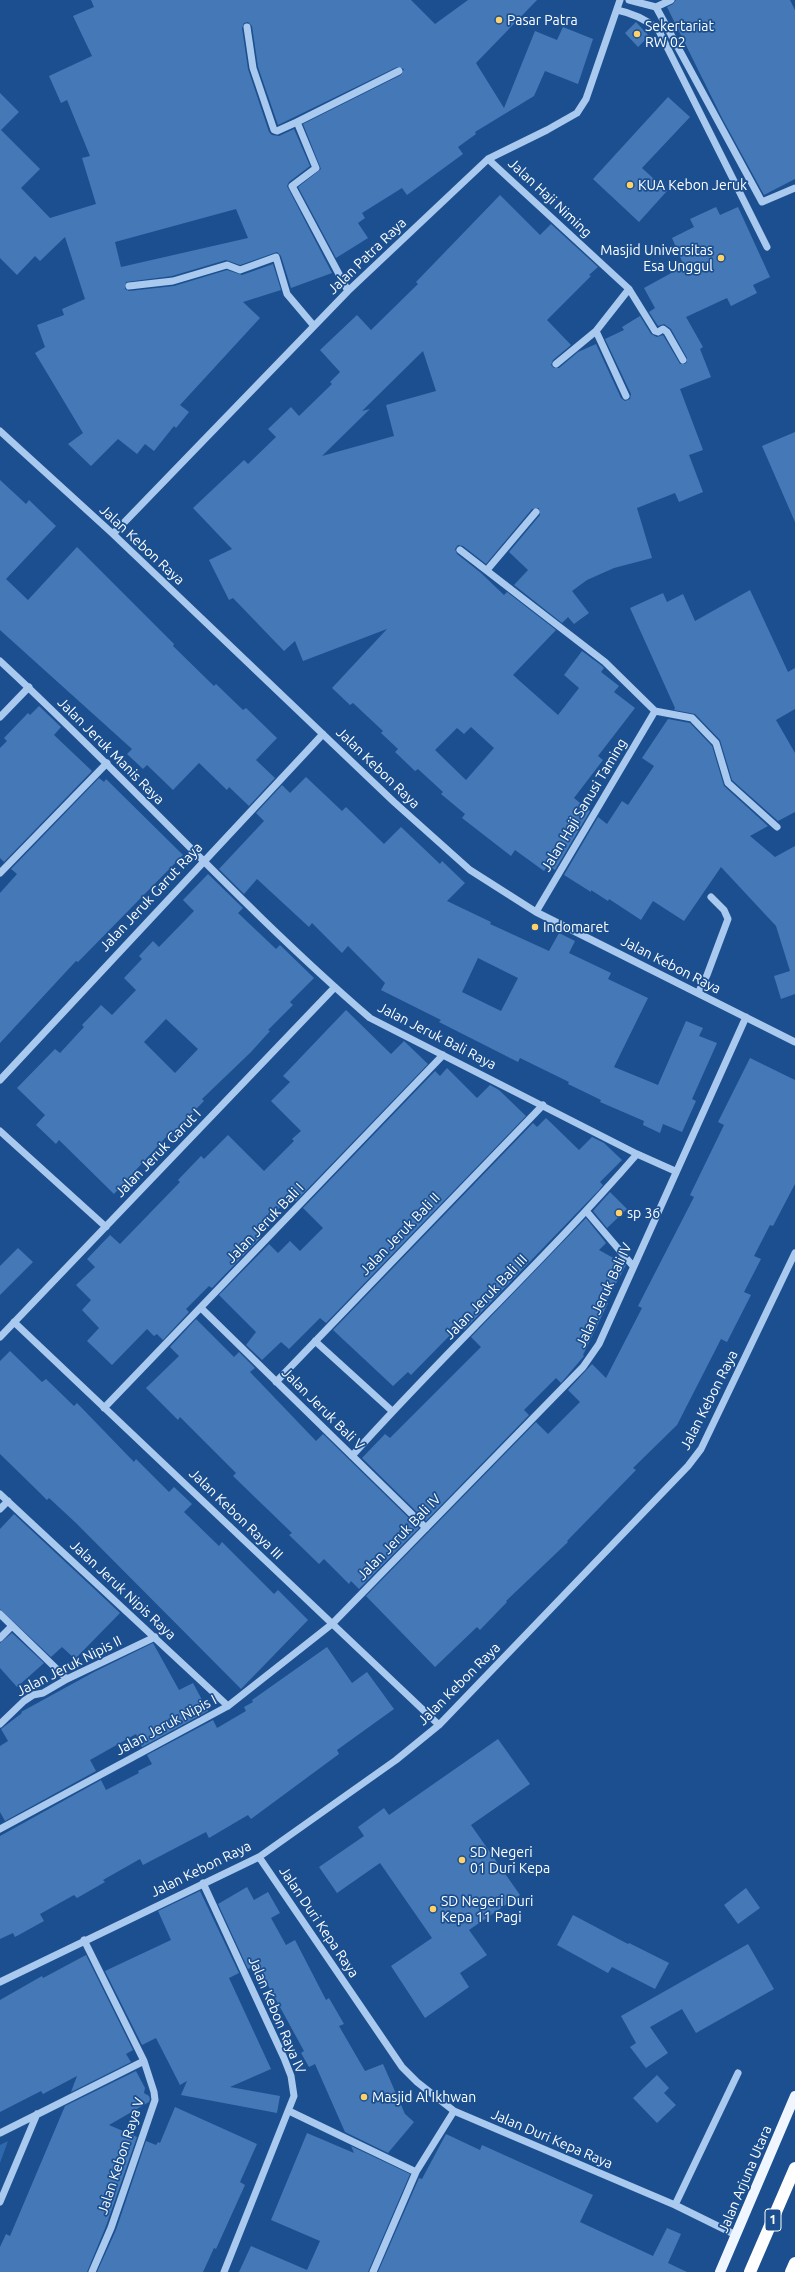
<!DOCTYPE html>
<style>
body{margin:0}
canvas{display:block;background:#1b4f8f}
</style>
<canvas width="795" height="2272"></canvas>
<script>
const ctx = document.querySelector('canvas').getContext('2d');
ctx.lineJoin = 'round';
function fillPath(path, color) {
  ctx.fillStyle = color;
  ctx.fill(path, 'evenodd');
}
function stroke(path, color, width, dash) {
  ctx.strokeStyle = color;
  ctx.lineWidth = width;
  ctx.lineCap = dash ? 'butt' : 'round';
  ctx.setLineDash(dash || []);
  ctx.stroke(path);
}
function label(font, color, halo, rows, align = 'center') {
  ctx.font = font + ' Ubuntu,sans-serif';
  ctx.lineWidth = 3.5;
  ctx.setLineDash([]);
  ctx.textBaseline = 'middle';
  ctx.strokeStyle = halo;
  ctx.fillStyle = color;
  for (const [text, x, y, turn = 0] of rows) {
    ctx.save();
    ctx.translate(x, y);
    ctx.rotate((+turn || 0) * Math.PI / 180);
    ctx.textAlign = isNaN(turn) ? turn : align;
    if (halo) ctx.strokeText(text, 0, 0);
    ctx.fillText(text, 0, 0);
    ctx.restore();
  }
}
fillPath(new Path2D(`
 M8,2141L0,2163V2145Z`), '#2e69ad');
fillPath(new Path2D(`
 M91,0H411L435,24L468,0H537L476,63L504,108L535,31L557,40L563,27L593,39L578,84L545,71L534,96L475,132L476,134L458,147L463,154L407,195L402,188L362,213L365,218L358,223L368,238L336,258L298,187L321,169L303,124L401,75L404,69L397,67L278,125L258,67L252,26L248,22L244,23L242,28L248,69L269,132L272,135L279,136L294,129L310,166L289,182L287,186L332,273L291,288L281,256L277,252L240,265L226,260L172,276L126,282L125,289L129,291L174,286L227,270L242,275L273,264L281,290L243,302L260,318L180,405L189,412L176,428L174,426L154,451L145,444L137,454L118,439L91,466L68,444L83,433L35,353L45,347L37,325L64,315L62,309L85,299L65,237L40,261L35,256L17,275L0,258V93L19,112L1,130L40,169L21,188L50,218L96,204L82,158L90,156L67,100L61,103L49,76L92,56L73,16L94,7ZM236,209L248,238L121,267L115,242Z
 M676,0H790L795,10V179L764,195L722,118L667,7L673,4Z
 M636,22L649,36L638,47L625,33Z
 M668,97L690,117L642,168L667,191L639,222L593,179Z
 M500,195L540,235L551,224L598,267L589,275L591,276L547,320L571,345L553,360L551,365L554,368H559L578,352L596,344L621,398L625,401L630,399L631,394L605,339L624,330L622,327L640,316L651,334L657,337L663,335L680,364H685L687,362V358L671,329L664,324L658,326L649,312L655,308L644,288L684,266L672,238L694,227L690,219L716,207L720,215L738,207L770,277L753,285L757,293L731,306L727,298L686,317L703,347L700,349L711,377L680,389L703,450L689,455L703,492L679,502L675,493L637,508L652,558L614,568L587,580L572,591L589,613L574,624L568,617L562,623L514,585L528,570L509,552L540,515L539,508L532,509L486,564L463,546L458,545L455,549L457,554L481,573L504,595L507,592L556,630L513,675L558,715L579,688L564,675L582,651L602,666L604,668L601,672L619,686L614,692L635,708L598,756L603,760L574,798L590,811L555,870L548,865L544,871L515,850L511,856L462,818L465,814L441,794L443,792L418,769L415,771L395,752L398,749L381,733L383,731L353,703L350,705L332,688L387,629L303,661L295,641L284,651L233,598L229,600L209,560L232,549L193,508L244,460L248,464L276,437L268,429L291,407L299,416L332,384L330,382L340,372L320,350L357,315L371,330L418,284L416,282ZM423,351L436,391L386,405L394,436L322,456L370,409L362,411ZM471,727L494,748L466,780L435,750L457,728L464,734Z
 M795,432V522L762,446Z
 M0,480L26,504L29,500L56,526L6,579L28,600L77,547L174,644L173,646L214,686L216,684L243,710L246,708L277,738L256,760L275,778L249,806L229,787L227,790L199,763L173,790L147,765L143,769L127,754L132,749L0,630Z
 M750,590L788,672L795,668V709L776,720L795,753V812L778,821L732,780L720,740L695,714L674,710L675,708L630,608L663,593L667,602L683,594L695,621Z
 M39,706L61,727L54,735L92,771L4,862L0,858V748L7,741L4,738L28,713L30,715Z
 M668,719L690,723L712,746L724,786L768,826L750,836L775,857L795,846V994L781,999L774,976L790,971L776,926L721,867L684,921L653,901L641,920L609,899L608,901L591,890V892L564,875L598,817L607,824L622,801L628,805L654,766L642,758Z
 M306,777L342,811L346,807L384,844L401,827L440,864L442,861L465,883L447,901L491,922L490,924L549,951L559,933L575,941L569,953L611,973L608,979L648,998L614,1067L658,1085L686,1021L703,1028L699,1036L717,1043L692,1099L696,1101L682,1132L663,1124L660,1133L643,1125L644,1121L600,1102L601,1100L568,1084L569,1082L520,1058L518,1062L439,1022L441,1020L381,990L385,983L348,946L342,953L312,923L309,927L257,879L244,894L219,869L264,821L256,813L282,785L290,793ZM478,958L518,978L501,1011L462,992Z
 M99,778L104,782L106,779L183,855L78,962L76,961L0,1043V893L17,874L11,869Z
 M208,874L243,908L238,913L276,949L280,945L314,978L290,1002L293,1005L268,1030L270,1031L251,1052L202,1099L204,1101L185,1120L187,1122L169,1139L166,1137L114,1194L59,1140L56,1144L36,1125L45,1115L17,1088L55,1049L60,1053L84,1027L82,1025L101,1005L112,1015L136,990L124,978L142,959L139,956L153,941L159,947L194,911L183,900ZM166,1019L198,1049L175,1073L144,1042Z
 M346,1010L391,1054L404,1041L428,1064L296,1201L291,1197L255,1231L261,1237L212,1288L209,1286L186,1309L189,1312L163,1340L157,1334L154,1336L147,1329L112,1365L87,1341L99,1328L82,1310L91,1300L76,1285L95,1267L87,1259L110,1235L120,1244L180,1182L178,1180L201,1156L204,1159L228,1135L264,1171L294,1141L292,1139L301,1131L271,1101L290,1082L283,1076Z
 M750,1058L795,1080V1184L773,1226L770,1225L754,1256L761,1259L744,1292L751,1295L727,1342L721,1339L677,1425L633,1468L636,1470L567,1541L568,1542L506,1601L507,1602L480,1630L477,1627L435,1667L366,1596L536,1422L548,1434L580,1402L568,1390L592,1364L606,1378L642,1308L638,1306L694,1197L690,1195L724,1125L718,1122Z
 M447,1068L477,1098L490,1085L499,1090L526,1116L326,1323L320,1318L289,1349L281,1342L262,1360L246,1345L256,1332L219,1295L269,1244L278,1253L290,1241L300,1251L323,1228L303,1208L435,1071L440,1076Z
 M546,1118L579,1150L592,1137L604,1143L622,1160L600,1182L603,1185L599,1190L464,1330L459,1326L411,1375L408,1372L393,1386L333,1330L533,1123L537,1127Z
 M610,1192L627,1209L607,1228L593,1211Z
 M586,1218L606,1243L599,1250L626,1265L606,1302L608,1303L583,1355L584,1356L561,1383L556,1378L524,1410L529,1415L426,1521L362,1458L385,1434L390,1438L481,1347L471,1337Z
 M18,1248L33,1262L0,1295V1266Z
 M196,1319L234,1357L239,1352L255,1368L250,1372L316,1441L323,1434L419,1528L359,1589L351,1581L349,1584L324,1559L319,1564L289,1535L292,1533L233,1476L236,1473L180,1417L178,1420L146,1388L179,1356L170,1347Z
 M10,1351L42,1382L46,1379L74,1406L77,1403L134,1462L136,1459L169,1492L174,1487L192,1504L184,1512L219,1546L222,1542L274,1594L278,1590L308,1620L241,1689L76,1523L49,1498L47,1500L40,1493L0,1454V1361Z
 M14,1514L120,1613L75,1659L62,1647L51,1657L0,1609V1529Z
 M12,1633L44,1663L17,1687L0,1668V1643Z
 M153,1643L179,1690L193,1683L208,1711L142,1747L136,1734L90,1760L96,1771L5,1821L0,1812V1746L8,1741L1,1729L22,1713L21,1712L94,1672Z
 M327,1647L352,1683L367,1672L394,1709L337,1750L339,1754L251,1819L248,1815L209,1838L206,1832L143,1865L140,1859L103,1880L105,1882L77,1898L74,1895L40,1914L44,1921L15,1937L13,1933L0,1939V1836L101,1780L106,1790L139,1773L138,1771L152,1764L147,1755L213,1720L217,1728L246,1711L244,1707L253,1702L252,1700Z
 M498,1739L530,1784L471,1825L520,1895L469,1930L487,1955L460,1973L469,1987L425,2018L391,1966L432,1938L380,1863L337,1893L319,1867L364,1836L358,1827L384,1808L389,1815Z
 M247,1887L254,1900L268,1892L280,1913L271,1918L286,1945L295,1940L326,2000L329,1998L344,2024L339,2026L365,2071L383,2064L405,2114L414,2122L388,2153L345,2132L315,2064L309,2067L301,2053L304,2051L257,1965L248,1969L218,1904Z
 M746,1888L760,1908L738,1924L724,1905Z
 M200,1891L239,1973L229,1978L271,2069L230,2087L280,2096L277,2113L181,2095L187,2081L180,2085L156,2038L142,2045L105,1971L171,1940L158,1911Z
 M573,1915L628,1944L629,1943L669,1963L655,1989L612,1967L608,1973L557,1945Z
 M748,1944L774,1989L696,2033L682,2009L650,2027L668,2053L646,2068L630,2047L636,2043L621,2016Z
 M86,1955L133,2050L126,2054L131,2062L71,2092L77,2076L43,2094L41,2091L0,2112V2000L42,1976L43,1978Z
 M136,2071L145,2088L144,2093L149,2096L150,2099L149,2102L109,2125L137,2137L106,2226L87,2272H0V2247L6,2234L10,2236L65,2106Z
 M657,2075L669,2088L664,2093L676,2105L657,2123L633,2098Z
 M175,2107L257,2144L240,2182L245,2185L216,2249L214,2248L203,2272H97L116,2230L146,2141L156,2145L158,2142L160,2143Z
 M307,2133L354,2153L351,2146L410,2174L368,2272H239L251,2246L307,2270L320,2241L271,2220Z
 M446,2134L480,2150L482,2145L593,2195L580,2222L653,2256L667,2228L681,2234L668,2263L687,2272H378L419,2178L422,2179Z`), '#4478b7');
stroke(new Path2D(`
 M629,0L656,7L762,202L795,188
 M656,7L671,0
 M617,10C632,13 645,19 658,29L767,247
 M247,27L253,68L274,130L277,131L297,122
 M488,159L629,289L655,331L658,332L663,329L667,332L683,360
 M129,286L173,281L227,265L240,270L276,257L287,294L314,326
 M348,291L292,186L316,168L297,122L399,71
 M596,331L626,396
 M556,364L596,331L629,289
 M0,431L113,534L394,802L470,870L536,912L795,1042
 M113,534L348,291L488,159L547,130L577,113L586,99L620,0
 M460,550L605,662L655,711L536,912
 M487,570L536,512
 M0,661C126,777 240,906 370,1018L637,1154L675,1171
 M655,711L692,718L716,743L728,783L777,827
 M0,717L29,687
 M0,873L107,763
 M698,993L707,975L728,919L724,910L711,897
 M0,1080L323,734
 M0,1131L106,1227
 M587,1212L633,1266
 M201,1308L426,1528
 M14,1322L439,1725
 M0,1337L335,987
 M315,1341L392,1411
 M276,1382L543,1105
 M104,1408L443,1055
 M352,1456C444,1353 546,1259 637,1154
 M0,1494L228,1706
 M0,1509L8,1501
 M0,1614L67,1679
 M0,1638L12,1626
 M0,1724L24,1701L33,1695L43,1693L67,1679L155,1637
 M0,1829L228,1706L332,1624L583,1367L599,1344L746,1017
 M259,1857L402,2067L417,2082L454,2111L675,2205L736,2235
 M203,1883L284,2058L291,2076L294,2096L224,2272
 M84,1940L144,2061L154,2092L155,2100L111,2228L92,2272
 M0,1982L259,1857L396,1760L439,1725L688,1466L701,1449L795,1253
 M289,2111L416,2172
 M0,2133L144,2061
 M0,2202L37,2114
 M675,2205L738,2073
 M373,2272L416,2172L454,2111`), '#a9c9ee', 7);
stroke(new Path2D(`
 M720,2272L795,2096`), '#f0f6ff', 10);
stroke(new Path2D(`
 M750,2272L795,2168
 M791,2272L795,2263`), '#fff', 12);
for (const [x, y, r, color] of [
 [499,20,4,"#ffd166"],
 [637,34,4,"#ffd166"],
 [630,185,4,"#ffd166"],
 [721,258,4,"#ffd166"],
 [535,927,4,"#ffd166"],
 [619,1213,4,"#ffd166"],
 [462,1860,4,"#ffd166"],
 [433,1909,4,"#ffd166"],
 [364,2097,4,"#ffd166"]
]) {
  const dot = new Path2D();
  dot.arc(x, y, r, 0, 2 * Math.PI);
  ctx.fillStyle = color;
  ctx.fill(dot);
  stroke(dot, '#1b4f8f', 1.5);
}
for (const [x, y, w] of [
 [773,2220,16]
]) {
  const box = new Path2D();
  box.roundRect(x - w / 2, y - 11, w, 22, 3);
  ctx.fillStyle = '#1b4f8f';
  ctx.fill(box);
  stroke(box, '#fff', 1);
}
label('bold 13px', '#fff', null, [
 ["1",773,2220]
]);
label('14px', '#fff', '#1b4f8f', [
 ["Pasar Patra",507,20],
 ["Sekertariat",645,26],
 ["RW 02",645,42],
 ["KUA Kebon Jeruk",638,185],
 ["Masjid Universitas",713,250,"right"],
 ["Esa Unggul",713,266,"right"],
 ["Indomaret",543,927],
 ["sp 36",627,1213],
 ["SD Negeri",470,1852],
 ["01 Duri Kepa",470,1868],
 ["SD Negeri Duri",441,1901],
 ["Kepa 11 Pagi",441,1917],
 ["Masjid Al Ikhwan",372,2097]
], 'left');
label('14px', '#fff', '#1b4f8f', [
 ["Jalan Haji Niming",550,198,43],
 ["Jalan Patra Raya",367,256,-44],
 ["Jalan Kebon Raya",142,545,43],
 ["Jalan Jeruk Manis Raya",111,751,45],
 ["Jalan Kebon Raya",378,768,44],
 ["Jalan Haji Sanusi Taming",584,805,-59],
 ["Jalan Jeruk Garut Raya",151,897,-47],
 ["Jalan Kebon Raya",671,965,27],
 ["Jalan Jeruk Bali Raya",437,1036,27],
 ["Jalan Jeruk Garut I",158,1153,-46],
 ["Jalan Jeruk Bali I",265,1223,-46],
 ["Jalan Jeruk Bali II",400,1234,-46],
 ["Jalan Jeruk Bali IV",604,1295,-65],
 ["Jalan Jeruk Bali III",486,1297,-46],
 ["Jalan Kebon Raya",709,1400,-63],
 ["Jalan Jeruk Bali V",323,1409,45],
 ["Jalan Kebon Raya III",236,1514,44],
 ["Jalan Jeruk Bali IV",399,1537,-46],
 ["Jalan Jeruk Nipis Raya",123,1590,43],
 ["Jalan Jeruk Nipis II",69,1666,-27],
 ["Jalan Kebon Raya",459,1684,-45],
 ["Jalan Jeruk Nipis I",166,1725,-28],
 ["Jalan Kebon Raya",201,1869,-26],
 ["Jalan Duri Kepa Raya",319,1922,56],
 ["Jalan Kebon Raya IV",277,2015,67],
 ["Jalan Duri Kepa Raya",552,2139,23],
 ["Jalan Kebon Raya V",121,2156,-72],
 ["Jalan Arjuna Utara",745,2179,-67]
]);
</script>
